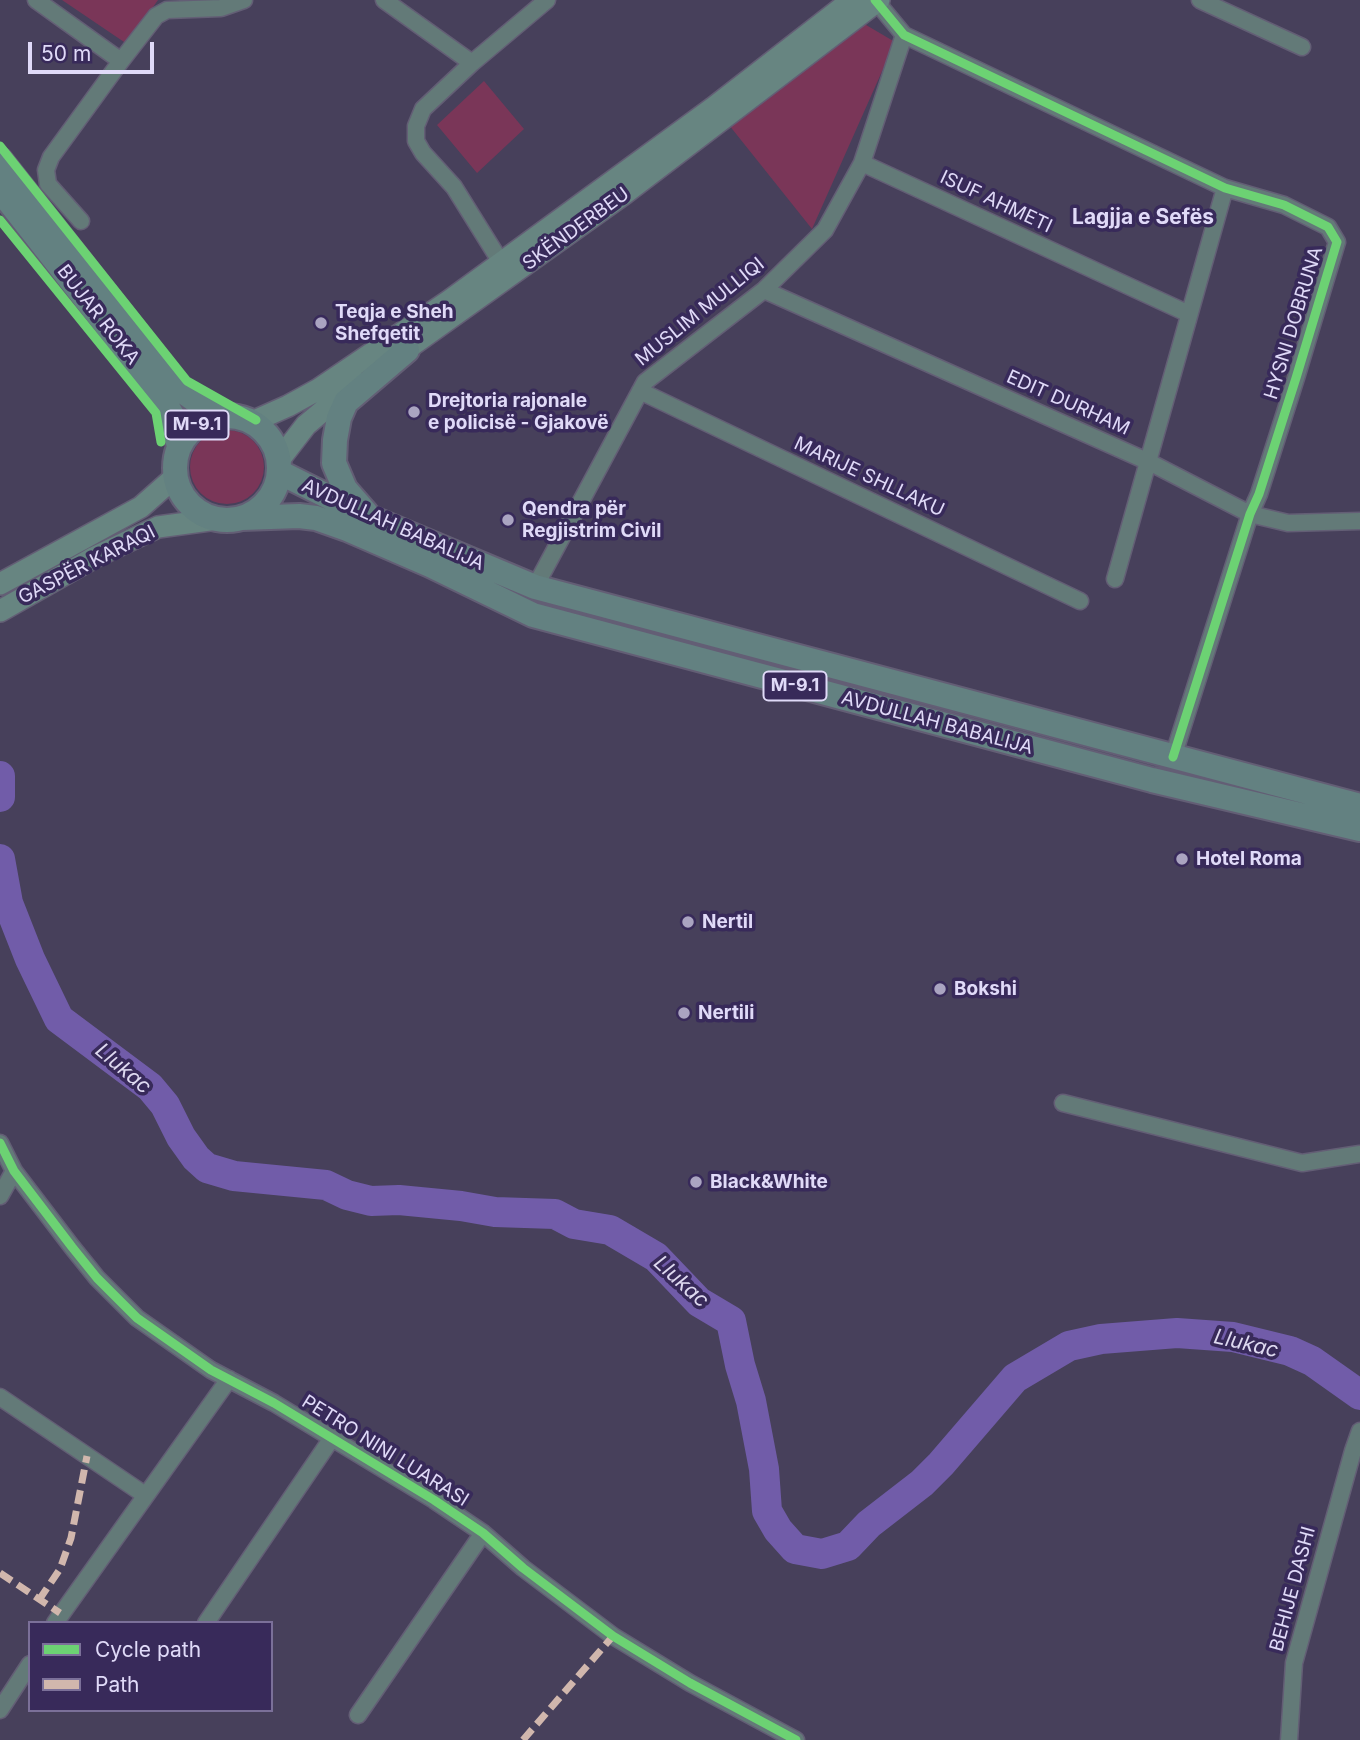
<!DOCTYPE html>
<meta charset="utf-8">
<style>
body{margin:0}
#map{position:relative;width:1360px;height:1740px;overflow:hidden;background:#47405b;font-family:Inter,sans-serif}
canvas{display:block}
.legend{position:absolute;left:28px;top:1621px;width:245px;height:91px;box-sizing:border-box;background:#382a5a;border:2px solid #7b7099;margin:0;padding:9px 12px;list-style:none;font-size:21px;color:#e0daf8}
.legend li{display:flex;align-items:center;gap:14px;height:35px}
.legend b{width:35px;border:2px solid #7b7099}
.scale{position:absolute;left:28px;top:42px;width:126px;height:32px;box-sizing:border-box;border:4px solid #e0daf8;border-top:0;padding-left:9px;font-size:21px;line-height:24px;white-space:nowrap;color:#e0daf8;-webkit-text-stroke:5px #382a5a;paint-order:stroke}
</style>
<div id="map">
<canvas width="1360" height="1740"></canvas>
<ul class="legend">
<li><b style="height:9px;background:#6cd273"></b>Cycle path</li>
<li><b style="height:9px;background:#d1b7ad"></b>Path</li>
</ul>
<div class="scale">50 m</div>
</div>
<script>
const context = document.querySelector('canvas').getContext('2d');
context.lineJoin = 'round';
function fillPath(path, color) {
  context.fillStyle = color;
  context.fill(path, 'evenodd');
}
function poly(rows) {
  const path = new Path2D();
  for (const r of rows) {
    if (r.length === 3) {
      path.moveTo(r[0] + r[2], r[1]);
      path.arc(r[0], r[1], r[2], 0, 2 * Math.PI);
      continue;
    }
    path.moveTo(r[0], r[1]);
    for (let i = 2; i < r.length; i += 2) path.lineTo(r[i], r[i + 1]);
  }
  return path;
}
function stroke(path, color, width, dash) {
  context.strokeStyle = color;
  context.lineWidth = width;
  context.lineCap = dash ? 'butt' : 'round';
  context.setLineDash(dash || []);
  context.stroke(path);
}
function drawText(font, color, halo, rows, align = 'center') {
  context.font = font + ' Inter,sans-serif';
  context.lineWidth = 7;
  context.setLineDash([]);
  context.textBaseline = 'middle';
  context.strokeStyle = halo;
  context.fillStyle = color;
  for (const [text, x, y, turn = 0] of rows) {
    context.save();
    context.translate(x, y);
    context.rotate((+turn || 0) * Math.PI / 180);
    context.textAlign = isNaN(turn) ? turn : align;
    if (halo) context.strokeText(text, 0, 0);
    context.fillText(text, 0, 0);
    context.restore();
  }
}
const green = poly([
 [62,0,158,0,127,44],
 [861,22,895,42,812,229,729,125],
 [484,81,524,129,477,173,437,125],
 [227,467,37]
]);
const river = poly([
 [0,776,0,797],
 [0,859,8,903,30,959,59,1019,150,1087,165,1105,181,1137,196,1158,207,1168,234,1176,326,1185,347,1195,371,1201,399,1200,461,1206,495,1212,555,1214,574,1224,610,1230,656,1257,699,1302,731,1321,740,1365,751,1401,764,1469,767,1511,778,1530,795,1549,822,1554,848,1546,869,1524,922,1483,941,1464,1015,1378,1069,1346,1101,1339,1177,1333,1233,1337,1290,1351,1312,1361,1360,1395]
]);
const minor = poly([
 [36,0,121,61],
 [384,0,472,63],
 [875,0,904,35,1225,188,1284,205,1328,227,1337,242,1296,378,1259,494,1250,514,1173,757],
 [1200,0,1302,47],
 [862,163,1189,314],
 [81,221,48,184,46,170,51,157,121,61,156,16,167,10,221,8,244,0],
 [507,272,454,187,423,153,416,141,416,126,423,109,472,63,547,0],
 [764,290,1149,462,1250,514,1288,523,1360,521],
 [640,391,1080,601],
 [1115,579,1225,188],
 [535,587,645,382,764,290,825,230,862,163,904,35],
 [1063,1103,1302,1163,1360,1154],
 [0,1143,14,1171,72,1247,97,1278,137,1318,211,1370,274,1403,434,1500,483,1533,523,1568,613,1636,690,1683,796,1740],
 [0,1196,14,1171],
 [0,1397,145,1495],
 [55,1623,229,1379],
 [206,1623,332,1438],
 [0,1710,30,1664],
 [358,1715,483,1533],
 [1289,1740,1294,1663,1353,1451,1360,1431]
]);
const secondary = poly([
 [394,358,624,194,879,0],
 [252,422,288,406,319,389,449,301,713,108,852,0],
 [279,460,306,425,356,383],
 [0,584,141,507,176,476],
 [0,611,95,557,158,527,217,519]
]);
const primary = poly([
 [0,160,181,390,199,403,227,416],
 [0,190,158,391,172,415,179,447],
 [227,468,52],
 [279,472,371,518,535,587,1360,806],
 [366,513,345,489,334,463,335,440,339,418,346,402,407,350],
 [242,518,299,516,316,518,347,529,430,565,533,615,1152,780,1360,829]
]);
const quiet = poly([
 [0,1573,60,1613],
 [39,1600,60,1569,71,1538,87,1456],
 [523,1740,613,1636]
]);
const cycleway = poly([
 [875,0,904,35,1225,188,1284,205,1328,227,1337,242,1296,378,1259,494,1250,514,1173,757],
 [0,146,187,381,256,420],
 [0,220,156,413,161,442],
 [0,1143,14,1171,72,1247,97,1278,137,1318,211,1370,274,1403,434,1500,483,1533,523,1568,613,1636,690,1683,796,1740]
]);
const markers = [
 [321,323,7,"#aaa4c1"],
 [414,412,7,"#aaa4c1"],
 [508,520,7,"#aaa4c1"],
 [1182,859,7,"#aaa4c1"],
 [688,922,7,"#aaa4c1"],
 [940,989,7,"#aaa4c1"],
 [684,1013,7,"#aaa4c1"],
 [696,1182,7,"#aaa4c1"]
];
const shields = [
 [197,425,63],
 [795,686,63]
];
const shieldNames = [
 ["M-9.1",197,425],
 ["M-9.1",795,686]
];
const streetNames = [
 ["ISUF AHMETI",996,202,25],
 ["SKËNDERBEU",576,229,-36],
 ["MUSLIM MULLIQI",700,312,-39],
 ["BUJAR ROKA",98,315,52],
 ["HYSNI DOBRUNA",1294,323,-73],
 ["EDIT DURHAM",1068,403,24],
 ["MARIJE SHLLAKU",869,477,25],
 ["AVDULLAH BABALIJA",393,525,24],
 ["GASPËR KARAQI",87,565,-27],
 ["AVDULLAH BABALIJA",937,723,15],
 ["PETRO NINI LUARASI",385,1451,32],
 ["BEHIJE DASHI",1293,1589,-75]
];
const poiNames = [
 ["Teqja e Sheh",335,312],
 ["Shefqetit",335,334],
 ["Drejtoria rajonale",428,401],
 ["e policisë - Gjakovë",428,423],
 ["Qendra për",522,509],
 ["Regjistrim Civil",522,531],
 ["Hotel Roma",1196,859],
 ["Nertil",702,922],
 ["Bokshi",954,989],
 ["Nertili",698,1013],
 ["Black&White",710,1182]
];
const neighbourhoodNames = [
 ["Lagjja e Sefës",1143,218]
];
const waterNames = [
 ["Llukac",123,1069,40],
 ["Llukac",681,1282,42],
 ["Llukac",1246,1344,13]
];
fillPath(green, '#7a3658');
stroke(river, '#715ca9', 30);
stroke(minor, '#635e75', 19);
stroke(secondary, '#635e75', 24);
stroke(primary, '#635e75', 28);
stroke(minor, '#637a78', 16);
stroke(secondary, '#678581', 21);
stroke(primary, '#638181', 24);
stroke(quiet, '#d1b7ad', 7, [14, 7]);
stroke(cycleway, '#6cd273', 9);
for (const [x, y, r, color] of markers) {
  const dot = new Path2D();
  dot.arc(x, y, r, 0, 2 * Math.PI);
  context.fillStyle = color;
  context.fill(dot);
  stroke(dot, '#382a5a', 2.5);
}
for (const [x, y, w] of shields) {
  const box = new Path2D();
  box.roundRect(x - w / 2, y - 14.5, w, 29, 5);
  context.fillStyle = '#382a5a';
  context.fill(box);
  stroke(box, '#e0daf8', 2);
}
drawText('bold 18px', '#e0daf8', null, shieldNames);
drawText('19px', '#e0daf8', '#382a5a', streetNames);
drawText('bold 19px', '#e0daf8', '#382a5a', poiNames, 'left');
drawText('bold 21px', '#e0daf8', '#382a5a', neighbourhoodNames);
drawText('italic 21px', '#ded9f0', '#382a5a', waterNames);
</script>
